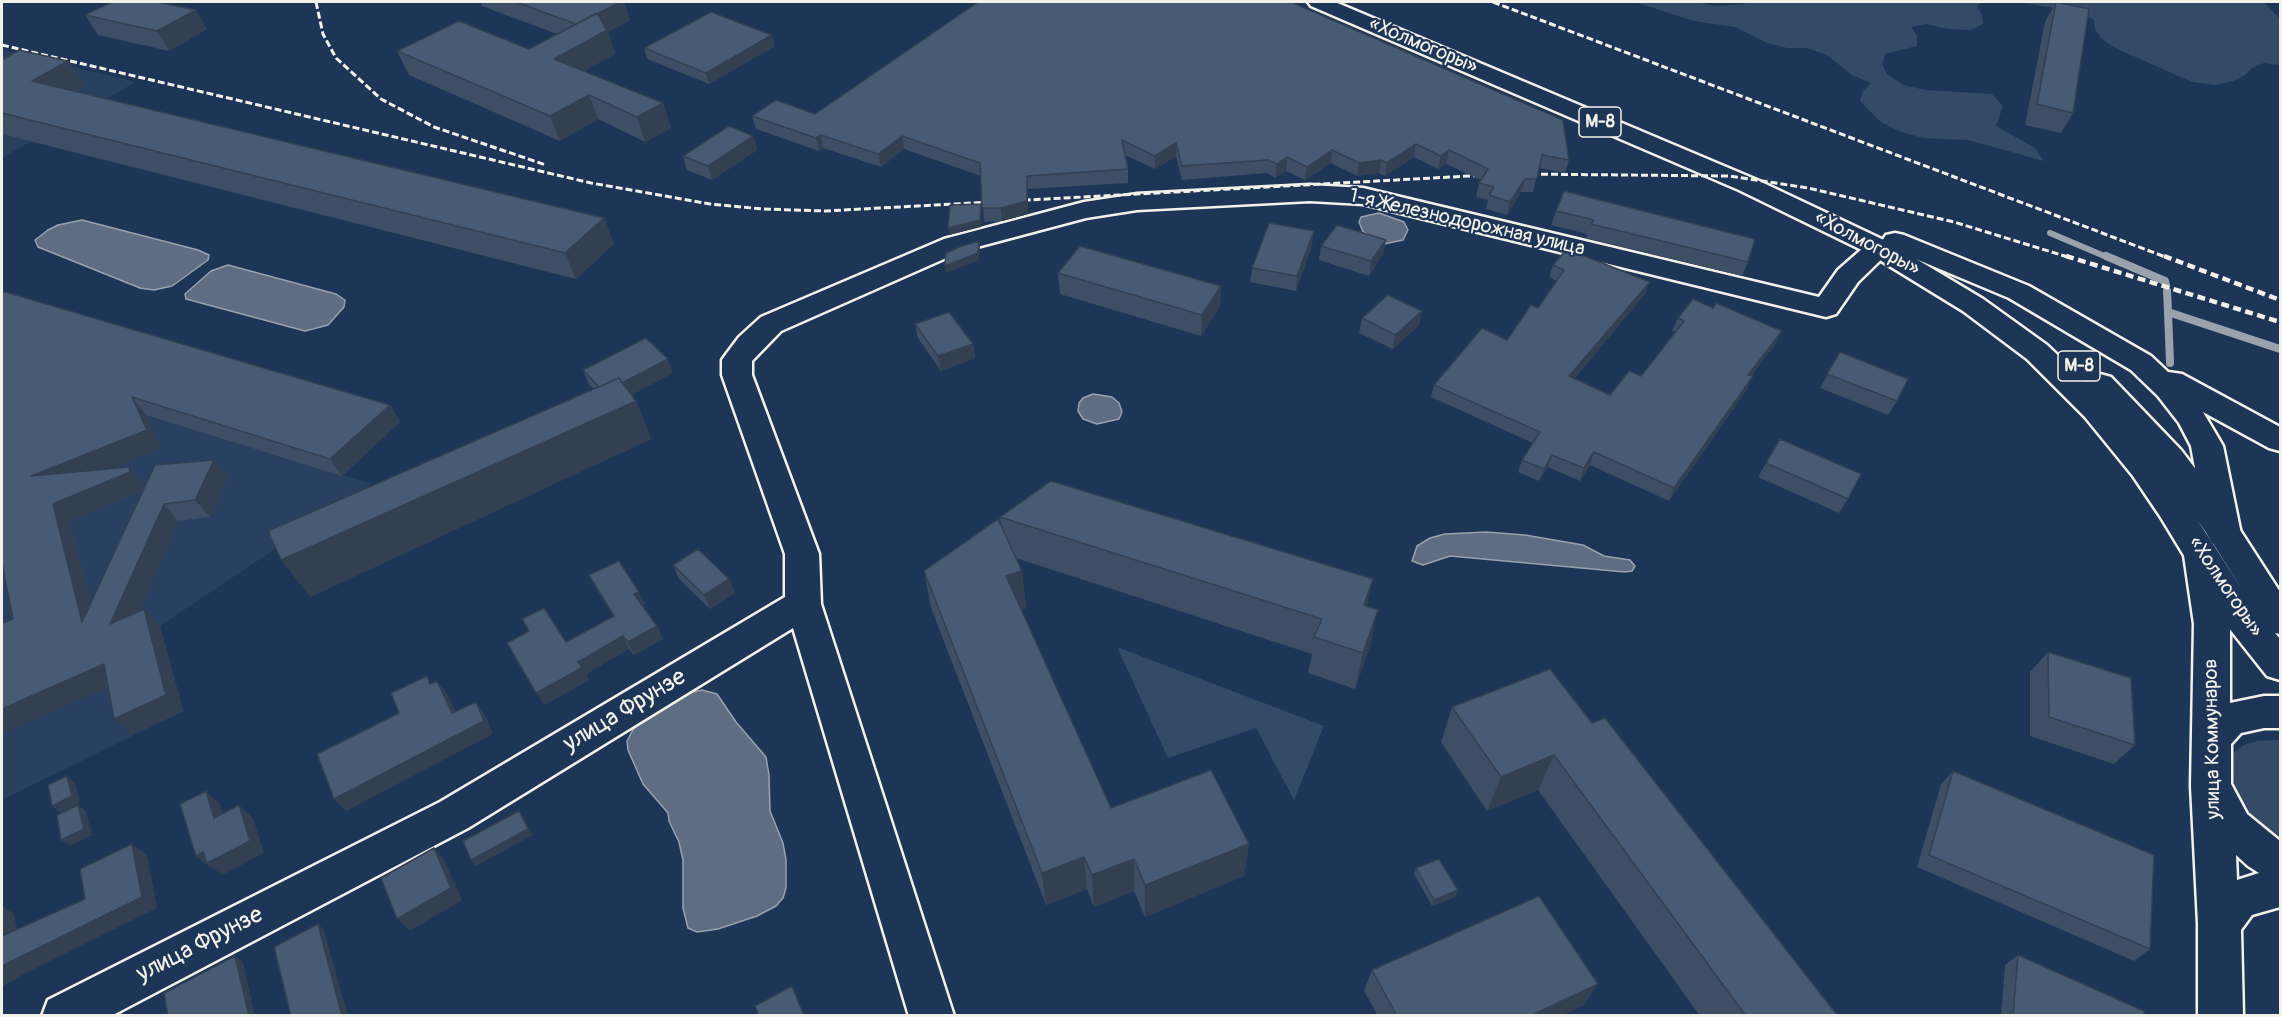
<!DOCTYPE html>
<meta charset="utf-8">
<style>
body{margin:0}
#map{position:relative;width:2282px;height:1017px;overflow:hidden;background:#1d3557;font-family:Pangolin,sans-serif}
canvas{display:block}
.frame{position:absolute;inset:0;border:3px solid #f4f1e8;pointer-events:none}
</style>
<div id="map">
<canvas width="2282" height="1017"></canvas>
<div class="frame"></div>
</div>
<script>
const context = document.querySelector('canvas').getContext('2d');
context.lineJoin = 'round';
function fillPath(path, color) {
  context.fillStyle = color;
  context.fill(path, 'evenodd');
}
function poly(rows) {
  const path = new Path2D();
  for (const r of rows) {
    path.moveTo(r[0], r[1]);
    for (let i = 2; i < r.length; i += 2) path.lineTo(r[i], r[i + 1]);
  }
  return path;
}
function stroke(path, color, width, dash) {
  context.strokeStyle = color;
  context.lineWidth = width;
  context.lineCap = dash ? 'butt' : 'round';
  context.setLineDash(dash || []);
  context.stroke(path);
}
function drawText(font, color, halo, rows, align = 'center') {
  context.font = font + ' Pangolin,sans-serif';
  context.lineWidth = 4.5;
  context.setLineDash([]);
  context.textBaseline = 'middle';
  context.strokeStyle = halo;
  context.fillStyle = color;
  for (const [text, x, y, turn = 0] of rows) {
    context.save();
    context.translate(x, y);
    context.rotate((+turn || 0) * Math.PI / 180);
    context.textAlign = isNaN(turn) ? turn : align;
    if (halo) context.strokeText(text, 0, 0);
    context.fillText(text, 0, 0);
    context.restore();
  }
}
const built = poly([
 [2,50,136,82,2,158],
 [2,369,372,484,160,626,183,711,2,800]
]);
const green = poly([
 [1635,2,1696,2,1716,6,1744,4,1747,2,1982,2,1977,6,1982,15,1983,24,1970,30,1948,29,1926,24,1911,27,1917,36,1917,46,1885,54,1882,64,1887,74,1903,85,1926,90,1992,94,2003,106,1996,126,2035,148,2044,161,1968,140,1923,138,1901,132,1881,122,1860,101,1863,91,1871,83,1852,75,1827,55,1807,48,1787,48,1767,43,1735,27,1694,21],
 [2017,2,2264,2,2280,19,2280,65,2264,63,2252,68,2245,75,2233,81,2217,85,2192,82,2113,47,2101,38,2095,29,2094,20,2079,12],
 [1117,647,1324,726,1294,800,1256,728,1168,758],
 [2280,740,2280,844,2254,823,2241,807,2232,791,2228,763,2234,752,2244,745,2257,741]
]);
const water = poly([
 [1379,213,1404,222,1408,230,1403,240,1384,244,1363,232,1359,222,1361,217,1379,213],
 [82,220,198,250,209,255,208,260,172,286,154,290,140,288,38,247,35,240,48,230,58,225,82,220],
 [228,265,336,294,345,300,344,307,328,325,305,331,186,299,185,294,211,271,228,265],
 [1093,394,1112,397,1119,403,1122,412,1119,419,1097,424,1083,419,1078,411,1079,403,1083,398,1093,394],
 [1486,532,1525,535,1583,545,1604,556,1630,560,1635,566,1632,571,1625,572,1450,556,1423,565,1412,561,1417,546,1430,538,1445,534,1486,532],
 [702,690,717,694,736,722,766,757,769,775,770,811,783,843,786,860,786,888,783,898,776,906,757,916,718,929,697,932,688,928,683,908,683,860,679,842,669,821,668,813,643,784,628,750,627,741,636,724,684,694,702,690]
]);
const streamFar1 = poly([
 [2050,233,2109,258]
]);
const stream = poly([
 [2106,256,2165,281,2166,285],
 [2167,291,2168,312,2280,349],
 [2168,312,2170,363]
]);
const minor = poly([
 [1310,185,1363,188,1819,297,1838,270,1870,242,1882,241,1886,235,1895,233,1904,235,2029,286,2151,356,2168,372,2182,374,2280,427,2280,451,2269,448,2203,412,2223,446,2241,534,2236,543,2224,547,2212,543,2207,534,2191,446,2179,423,2158,396,2131,370,2009,298,1892,249,1858,282,1836,314,1826,317,1363,204,1310,201,1137,210,1086,218,962,251,781,331,752,361,752,375,819,554,821,604,954,1016,909,1016,793,628,468,828,111,1016,42,1016,48,1000,440,802,785,597,785,554,722,375,722,360,727,353,739,337,761,317,944,239,1084,202,1137,194,1310,185],
 [2201,542,2213,546,2218,555,2230,624,2230,703,2264,696,2280,696,2280,728,2264,728,2241,733,2231,744,2231,784,2247,814,2280,841,2280,907,2252,915,2241,930,2243,1016,2198,1016,2198,923,2191,786,2194,624,2184,555,2189,546,2201,542],
 [2236,855,2248,866,2259,873,2237,880,2236,855]
]);
const highway = poly([
 [1308,2,1335,2,1757,180,1888,242,1983,299,2047,345,2086,382,2089,377,2100,374,2111,377,2181,450,2229,513,2280,592,2280,634,2275,633,2280,639,2280,680,2267,676,2225,623,2160,516,2133,476,2085,417,2027,359,1963,311,1870,254,1739,190,1311,6,1308,2],
 [2198,521,2205,531,2244,592,2198,521]
]);
const railFar1 = poly([
 [316,2,323,34,336,58,381,99,434,127,546,165],
 [1493,2,2168,258],
 [2,45,591,183,710,204,763,209,825,211,1488,175],
 [1521,174,1729,176,1808,188,1954,222,2071,258]
]);
const rail = poly([
 [2066,256,2280,322],
 [2164,256,2280,300]
]);
const wall = poly([
 [481,2,624,2,630,20,608,32,615,54,584,71,663,103,671,128,645,142,598,119,560,141,409,75,397,51,529,49,557,34,482,6],
 [978,2,1569,160,1565,173,1539,168,1533,192,1521,192,1507,215,1486,209,1488,200,1476,197,1479,183,1481,180,1446,164,1438,169,1414,157,1385,176,1379,173,1357,176,1331,163,1305,180,1286,171,1275,178,1267,173,1182,180,1176,156,1155,169,1125,155,1128,169,1128,183,1028,189,1028,214,1002,221,984,222,981,176,904,149,881,167,823,148,819,151,756,129,752,116,815,114],
 [2056,2,2073,113,2061,133,2025,125,2045,22],
 [85,15,207,29,169,51,98,35],
 [775,46,709,84,647,59,644,48],
 [2,60,68,61,85,86,75,91,604,218,614,244,576,279,2,134],
 [753,136,757,150,712,180,687,170,683,156],
 [1564,191,1748,262,1742,276,1586,238,1587,234,1551,225,1556,211],
 [1312,246,1296,291,1250,282,1252,268],
 [1321,246,1383,254,1369,276,1319,260],
 [1553,265,1645,294,1574,379,1610,395,1641,376,1676,332,1672,330,1678,318,1776,343,1751,376,1747,389,1669,501,1590,465,1580,481,1548,467,1539,481,1518,472,1522,460,1533,443,1431,397,1434,385,1507,340,1538,308,1557,281,1549,277],
 [1058,273,1221,286,1220,307,1201,336,1060,294],
 [2,291,390,405,400,422,342,476,146,415,161,448,108,469,129,467,144,485,145,488,214,460,228,477,210,517,178,521,139,611,160,626,183,711,132,735,108,687,13,619],
 [144,490,91,604,69,521],
 [1422,311,1419,325,1393,349,1359,333,1362,318],
 [915,324,973,344,975,358,941,371,918,338],
 [1840,352,1897,401,1888,415,1820,388],
 [583,370,673,373,631,395,636,401,651,439,310,597,594,389,589,385],
 [1766,463,1848,499,1839,513,1758,477],
 [1000,517,1367,606,1370,646,1355,689,1308,673,1312,654,1016,558,1022,571,1026,608,1021,610,1111,808,1249,844,1244,876,1145,917,1134,891,1094,907,1087,889,1046,905,931,608,924,571,1001,525],
 [673,565,729,579,735,593,710,609,679,579],
 [589,575,645,604,642,606,657,626,663,639,634,655,629,649,586,674,589,680,544,705,566,642,613,616,596,588],
 [2048,652,2135,745,2114,764,2030,736,2030,672],
 [1452,707,1592,723,1838,1016,1700,1016,1538,790,1487,811,1441,742],
 [1953,771,2150,949,2134,961,1917,867,1941,784],
 [1416,868,1458,890,1455,897,1432,906,1414,874],
 [2018,955,2144,1016,2001,1016,2005,965],
 [1372,970,1584,1005,1560,1016,1378,1016,1364,991]
]);
const shadedWall = poly([
 [621,2,624,2,630,20,608,32,615,54,563,83,554,59,578,24],
 [196,10,207,29,169,51,157,31],
 [772,35,775,46,709,84,706,73],
 [68,61,85,86,50,106,32,81],
 [589,95,598,119,560,141,550,116],
 [663,103,671,128,645,142,637,117],
 [821,135,823,148,819,151,816,138],
 [753,136,757,150,712,180,708,166],
 [902,136,904,149,881,167,878,154],
 [1176,143,1176,156,1155,169,1155,156],
 [1416,144,1414,157,1385,176,1387,163],
 [1332,150,1331,163,1305,180,1307,167],
 [1449,150,1446,164,1438,169,1441,156],
 [1287,157,1286,171,1275,178,1277,164],
 [1381,160,1379,173,1357,176,1359,163],
 [1027,176,1028,214,1002,221,1001,208],
 [1525,179,1521,192,1507,215,1510,202],
 [981,204,982,211,981,227,949,235,948,228],
 [604,218,614,244,576,279,565,253],
 [1314,231,1312,246,1296,291,1297,276],
 [1386,240,1383,254,1369,276,1371,261],
 [979,241,980,249,979,260,946,273,945,266],
 [1650,282,1645,294,1565,389,1569,376],
 [1221,286,1220,307,1201,336,1202,315],
 [1422,311,1419,325,1393,349,1395,335],
 [1782,331,1776,343,1742,387,1748,375],
 [973,344,975,358,941,371,938,356],
 [668,359,673,373,610,406,604,392],
 [1753,376,1747,389,1669,501,1674,488],
 [132,397,146,415,161,448,48,494,31,476],
 [636,401,651,439,310,597,281,560],
 [390,405,400,422,342,476,330,459],
 [1594,452,1590,465,1580,481,1584,468],
 [1552,455,1548,467,1539,481,1544,469],
 [214,460,228,477,210,517,195,500],
 [129,467,144,485,145,489,69,521,100,639,82,622,53,504],
 [164,504,178,521,127,640,110,624],
 [1022,571,1026,608,1011,613,1006,576],
 [729,579,735,593,710,609,704,595],
 [1373,579,1365,616,1364,605],
 [639,592,645,604,640,607,634,594],
 [144,609,160,626,183,711,132,735,114,719],
 [1378,610,1370,646,1355,689,1363,653],
 [657,626,663,639,634,655,628,642],
 [623,636,629,649,586,674,589,680,544,705,536,693,578,662],
 [104,664,122,681,2,734,2,709],
 [437,681,447,694,462,726,452,713],
 [476,702,485,715,493,734,346,811,334,799],
 [1554,755,1538,790,1487,811,1501,777],
 [67,776,75,782,80,803,60,813,52,806],
 [206,791,220,804,229,830,214,818],
 [78,805,86,811,92,835,70,846,61,840],
 [239,805,253,818,264,853,222,875,212,867,211,868,196,856],
 [519,811,524,818,533,835,476,866,471,860],
 [132,844,147,855,157,908,24,974,2,987,2,966,142,897],
 [1249,844,1244,876,1145,917,1145,885],
 [434,848,445,861,462,900,410,931,397,919],
 [1084,857,1087,889,1046,905,1042,873],
 [1134,859,1134,891,1094,907,1092,875],
 [1458,890,1455,897,1432,906,1434,900],
 [2,906,14,914,20,947,2,936],
 [318,924,324,930,348,1016,342,1016],
 [235,956,243,962,255,1016,249,1016],
 [1598,984,1584,1005,1560,1016,1530,1016]
]);
const building = poly([
 [112,2,158,2,196,10,157,31,85,15,112,2],
 [516,2,621,2,576,24,516,2],
 [978,2,1291,2,1563,120,1569,160,1542,155,1537,179,1525,179,1510,202,1489,195,1494,187,1479,183,1488,169,1449,150,1441,156,1416,144,1387,163,1381,160,1359,163,1332,150,1307,167,1287,157,1277,164,1268,160,1182,166,1176,143,1155,156,1122,140,1128,169,1027,176,1027,201,1001,208,982,208,980,163,902,136,878,154,821,135,816,138,752,116,776,100,815,114,978,2],
 [2056,2,2089,9,2073,113,2037,104,2056,2],
 [711,12,772,35,706,73,644,48,711,12],
 [597,13,607,30,554,59,663,103,637,117,589,95,550,116,397,51,459,21,529,49,597,13],
 [19,50,68,61,32,81,604,218,565,253,2,113,2,60,19,50],
 [729,126,753,136,708,166,683,156,729,126],
 [1564,191,1755,239,1748,262,1591,224,1594,220,1556,211,1564,191],
 [981,204,980,220,948,228,950,205,981,204],
 [1269,223,1314,231,1297,276,1252,268,1269,223],
 [1337,225,1386,240,1371,261,1321,246,1337,225],
 [979,241,978,253,945,266,946,253,962,246,979,241],
 [1080,246,1221,286,1202,315,1058,273,1080,246],
 [1567,249,1650,282,1569,376,1610,395,1629,371,1641,376,1684,321,1678,318,1693,299,1713,308,1716,303,1782,331,1748,375,1753,376,1674,488,1594,452,1584,468,1552,455,1544,469,1522,460,1540,432,1434,385,1482,328,1507,340,1531,305,1538,308,1564,270,1553,265,1567,249],
 [2,291,390,405,330,459,132,397,147,430,31,476,129,467,130,472,53,504,82,622,155,465,214,460,195,500,164,504,110,624,144,609,166,695,114,719,104,664,2,709,2,623,13,619,2,563,2,291],
 [1388,295,1422,311,1395,335,1362,318,1388,295],
 [949,312,973,344,938,356,915,324,949,312],
 [646,338,668,359,622,383,619,378,599,387,583,370,646,338],
 [1840,352,1908,379,1897,401,1827,374,1840,352],
 [619,378,636,401,281,560,268,531,619,378],
 [1780,439,1861,474,1848,499,1766,463,1780,439],
 [1051,481,1373,579,1364,605,1378,610,1363,653,1314,637,1322,619,1000,517,1051,481],
 [998,519,1022,571,1006,576,1111,808,1211,770,1249,844,1145,885,1134,859,1092,875,1084,857,1042,873,924,571,998,519],
 [698,549,729,579,704,595,673,565,698,549],
 [619,561,639,592,634,594,657,626,628,642,623,636,578,662,582,668,536,693,507,643,529,631,522,619,544,608,566,642,614,616,589,575,619,561],
 [2048,652,2131,678,2135,745,2049,717,2048,652],
 [1550,669,1592,723,1605,718,1838,1016,1746,1016,1554,755,1501,777,1452,707,1550,669],
 [427,676,430,684,437,681,452,713,476,702,484,721,334,799,317,754,399,713,391,693,427,676],
 [1953,771,2154,855,2150,949,1929,855,1953,771],
 [67,776,72,796,52,806,48,785,67,776],
 [206,791,214,818,239,805,250,841,207,863,203,852,196,856,180,804,206,791],
 [78,805,84,829,61,840,57,815,78,805],
 [519,811,528,829,471,860,463,841,519,811],
 [132,844,142,897,2,966,2,935,2,936,85,899,80,869,132,844],
 [434,848,451,888,397,919,381,878,434,848],
 [1439,859,1458,890,1434,900,1416,868,1439,859],
 [1539,896,1598,984,1530,1016,1397,1016,1372,970,1539,896],
 [318,924,342,1016,291,1016,274,947,318,924],
 [2018,955,2144,1011,2144,1016,2013,1016,2018,955],
 [235,956,249,1016,168,1016,164,993,235,956],
 [792,986,804,1016,759,1016,755,1006,792,986]
]);
const shields = [
 [1600,122,42],
 [2079,366,42]
];
const shieldNames = [
 ["М-8",1600,122],
 ["М-8",2079,366]
];
const streetNames = [
 ["«Холмогоры»",1423,46,23],
 ["1-я Железнодорожная улица",1467,223,13],
 ["«Холмогоры»",1867,244,28],
 ["«Холмогоры»",2225,587,56],
 ["улица Коммунаров",2213,739,-91]
];
const nearStreetnames = [
 ["улица Фрунзе",625,711,-31],
 ["улица Фрунзе",200,945,-27]
];
fillPath(built, '#2a4060');
fillPath(green, '#354a67');
fillPath(water, '#5e6d82');
stroke(water, '#9aa2ab', 1.5);
stroke(streamFar1, '#9aa2ab', 6);
stroke(stream, '#9aa2ab', 8);
stroke(minor, '#f4f1e8', 5);
stroke(highway, '#f4f1e8', 5);
fillPath(minor, '#1d3557');
fillPath(highway, '#1d3557');
stroke(railFar1, '#f4f1e8', 3, [7, 3]);
stroke(rail, '#f4f1e8', 4.5, [8, 4.5]);
fillPath(wall, '#3e4e64');
fillPath(shadedWall, '#324051');
fillPath(building, '#485b74');
stroke(building, '#324051', 1.5);
for (const [x, y, w] of shields) {
  const box = new Path2D();
  box.roundRect(x - w / 2, y - 15, w, 30, 4.5);
  context.fillStyle = '#1d3557';
  context.fill(box);
  stroke(box, '#f4f1e8', 1.5);
}
drawText('bold 18px', '#f4f1e8', null, shieldNames);
drawText('20px', '#f4f1e8', '#1d3557', streetNames);
drawText('24px', '#f4f1e8', '#1d3557', nearStreetnames);
</script>
